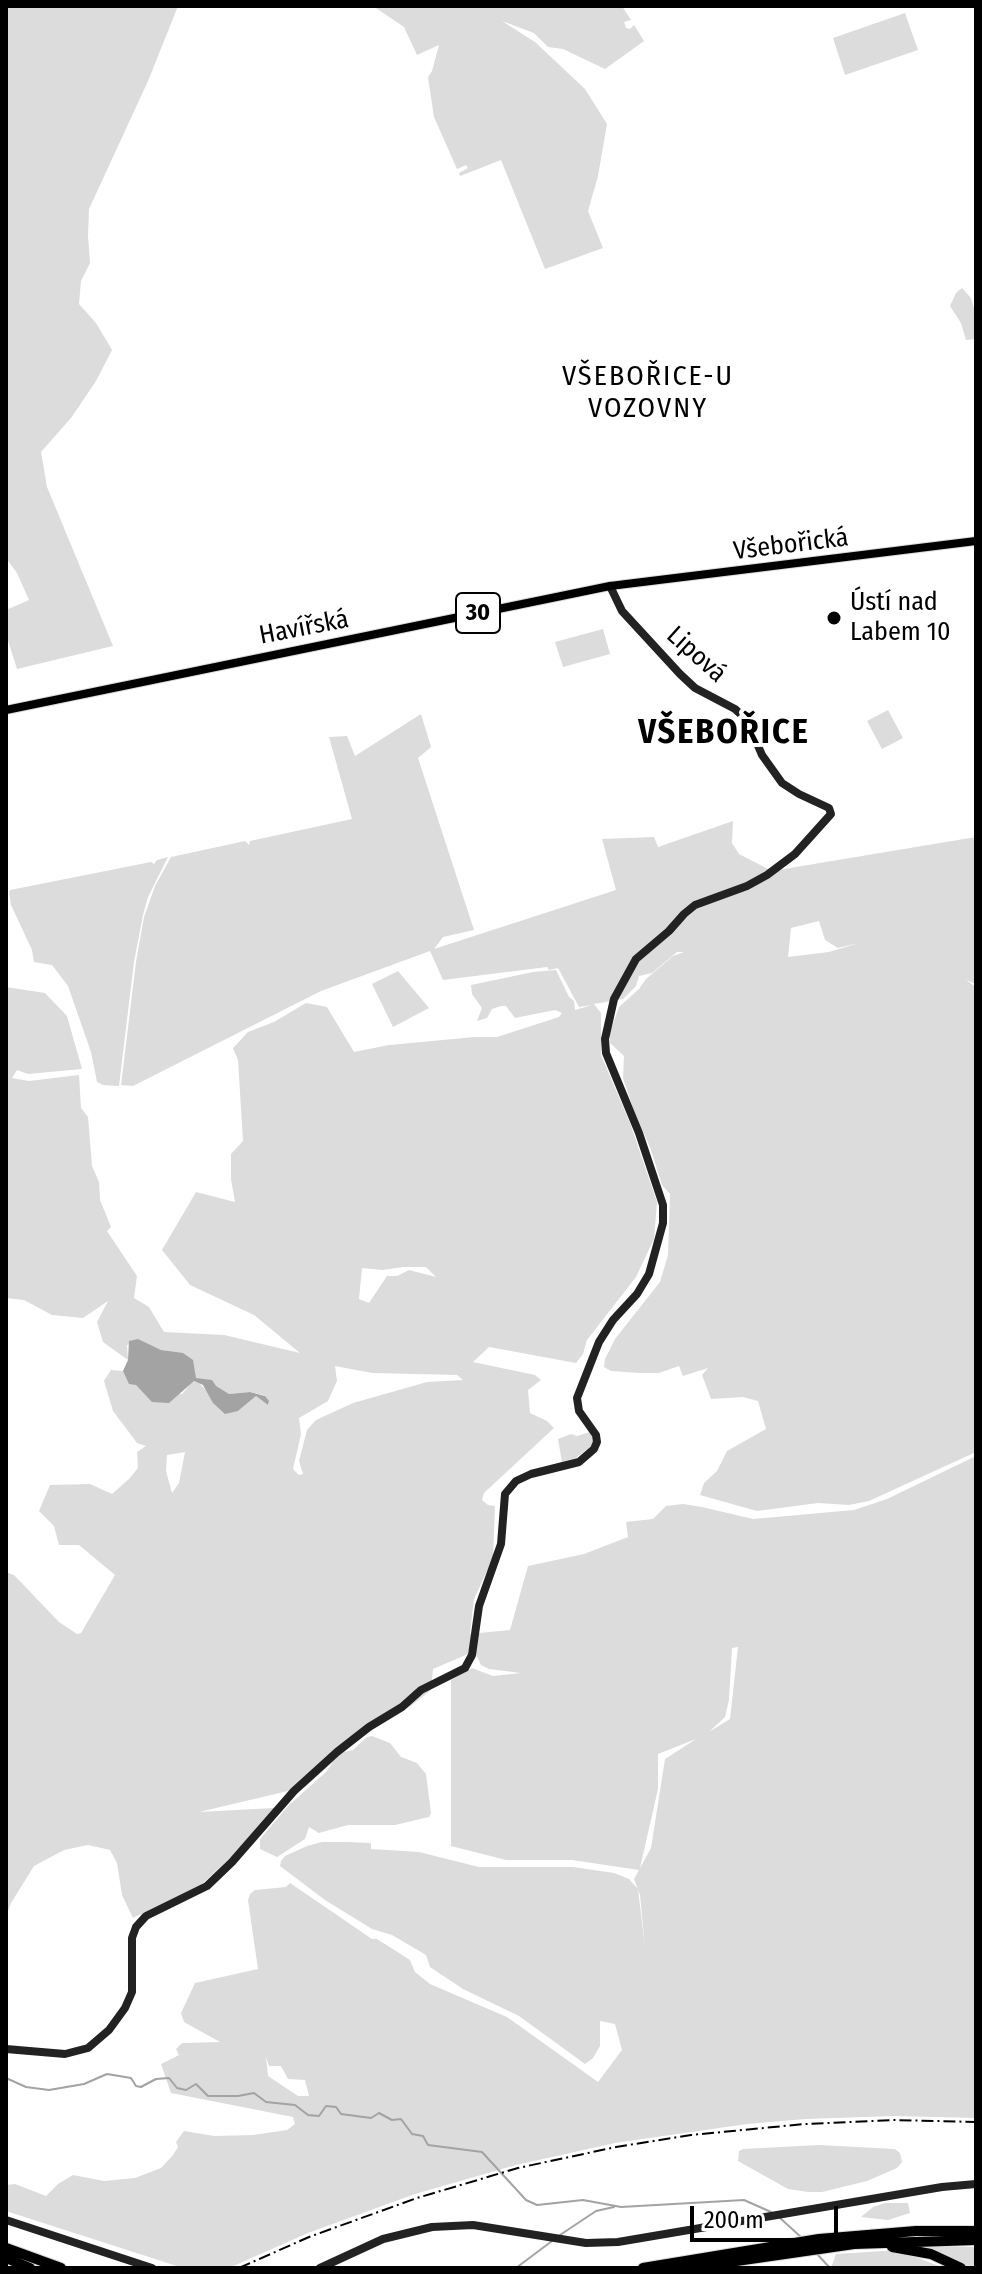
<!DOCTYPE html>
<meta charset="utf-8">
<style>
body{margin:0}
#map{position:relative;width:982px;height:2274px;overflow:hidden;background:#fff;font-family:"Fira Sans Condensed",sans-serif}
canvas{display:block}
.frame{position:absolute;inset:0;border:8px solid #000;pointer-events:none}
.scale{position:absolute;left:690px;top:2206px;width:148px;height:36px;box-sizing:border-box;border:4px solid #000;border-top:0;padding-left:10px;font-size:24px;line-height:28px;white-space:nowrap;color:#000;-webkit-text-stroke:6px #fff;paint-order:stroke}
</style>
<div id="map">
<canvas width="982" height="2274"></canvas>
<div class="frame"></div>
<div class="scale">200 m</div>
</div>
<script>
const context = document.querySelector('canvas').getContext('2d');
context.lineJoin = 'round';
function fillPath(path, color) {
  context.fillStyle = color;
  context.fill(path, 'evenodd');
}
function poly(rows) {
  const path = new Path2D();
  for (const r of rows) {
    path.moveTo(r[0], r[1]);
    for (let i = 2; i < r.length; i += 2) path.lineTo(r[i], r[i + 1]);
  }
  return path;
}
function stroke(path, color, width, dash) {
  context.strokeStyle = color;
  context.lineWidth = width;
  context.lineCap = dash ? 'butt' : 'round';
  context.setLineDash(dash || []);
  context.stroke(path);
}
function drawText(font, color, halo, rows, align = 'center') {
  context.font = font + ' "Fira Sans Condensed",sans-serif';
  context.lineWidth = 8;
  context.setLineDash([]);
  context.textBaseline = 'middle';
  context.strokeStyle = halo;
  context.fillStyle = color;
  for (const [text, x, y, turn = 0] of rows) {
    context.save();
    context.translate(x, y);
    context.rotate((+turn || 0) * Math.PI / 180);
    context.textAlign = isNaN(turn) ? turn : align;
    if (halo) context.strokeText(text, 0, 0);
    context.fillText(text, 0, 0);
    context.restore();
  }
}
const green = poly([
 [6,6,178,6,148,81,89,209,88,236,90,263,81,281,79,304,96,323,112,350,96,381,71,418,41,452,47,487,113,646,17,669,6,634,6,610,29,600,17,573,6,558],
 [373,6,622,6,631,20,624,22,626,28,630,29,634,25,644,41,605,69,563,49,548,47,534,33,502,21,535,42,585,89,607,124,598,176,588,211,603,248,545,269,501,160,460,176,459,173,468,168,466,165,457,169,434,117,428,77,432,71,439,45,417,55,404,27],
 [905,13,918,50,845,75,833,38],
 [962,288,971,298,976,316,976,339,966,340,961,323,950,306,956,293],
 [603,629,610,654,563,667,555,642],
 [888,710,903,738,882,749,867,721],
 [421,714,431,747,418,758,474,930,443,937,434,949,616,890,602,839,654,837,658,847,733,821,732,843,739,854,772,871,976,837,976,984,966,980,976,987,976,1452,869,1501,849,1505,818,1503,757,1511,700,1495,704,1483,717,1471,727,1451,766,1429,758,1401,743,1397,711,1399,702,1375,708,1368,683,1376,679,1366,659,1373,639,1373,611,1371,604,1367,605,1359,615,1339,660,1282,668,1255,670,1194,662,1185,650,1147,634,1111,623,1078,624,1056,610,1043,610,1032,619,1007,639,989,646,979,673,956,684,952,677,952,652,973,639,976,636,986,623,999,594,1004,601,1013,601,1055,630,1123,657,1202,654,1239,636,1277,587,1340,583,1354,576,1363,489,1347,473,1362,535,1375,541,1380,528,1390,530,1413,547,1421,554,1428,484,1493,482,1500,488,1505,495,1506,493,1558,474,1599,470,1633,472,1638,468,1654,433,1669,431,1690,412,1705,370,1731,344,1752,353,1750,367,1737,372,1736,390,1743,401,1757,417,1763,426,1774,431,1813,429,1817,395,1825,348,1825,319,1833,309,1827,305,1839,277,1857,260,1849,260,1839,288,1806,326,1772,333,1762,305,1787,199,1812,274,1808,250,1839,201,1885,133,1918,122,1895,117,1863,110,1850,88,1845,64,1850,34,1866,11,1903,6,1917,6,1572,14,1575,59,1622,77,1634,81,1633,115,1575,79,1545,59,1545,54,1526,39,1511,50,1485,90,1484,112,1494,129,1479,138,1468,137,1452,146,1446,137,1443,113,1411,104,1381,111,1370,123,1371,142,1391,182,1394,193,1381,199,1383,209,1393,238,1411,256,1396,268,1405,269,1402,264,1395,250,1392,229,1394,195,1378,194,1368,183,1354,161,1350,140,1341,127,1345,128,1360,103,1342,97,1322,108,1301,83,1318,52,1315,24,1300,6,1298,6,987,45,993,67,1016,82,1069,28,1074,17,1070,12,1078,29,1081,79,1075,81,1108,88,1117,92,1166,99,1182,100,1200,111,1227,107,1231,137,1276,134,1298,149,1307,164,1332,224,1335,300,1353,254,1315,190,1285,162,1250,196,1192,235,1202,231,1179,231,1154,243,1141,238,1060,233,1048,248,1032,274,1022,306,1003,327,1007,354,1052,389,1045,475,1037,497,1037,559,1017,562,1013,555,1010,515,1018,506,1006,501,1006,492,1009,487,1018,477,1021,482,1008,472,994,471,985,533,972,556,970,569,997,574,1001,575,1010,592,1005,579,1007,558,968,549,970,547,967,443,980,430,951,321,991,133,1086,121,1085,136,962,144,917,155,886,171,857,245,841,249,845,250,841,352,819,329,737,347,736,355,756],
 [819,921,825,940,838,948,859,943,829,952,788,957,791,928],
 [403,1267,426,1267,436,1277,409,1270,397,1276,387,1276,369,1303,359,1299,362,1268,383,1270],
 [335,1366,372,1373,457,1375,463,1380,427,1382,353,1403,316,1420,307,1430,299,1461,303,1474,299,1475,293,1469,301,1434,299,1418,328,1401,337,1381],
 [185,1452,179,1483,172,1493,166,1471,167,1455],
 [168,857,148,897,143,915,134,962,119,1086,103,1085,97,1082,91,1052,68,986,52,965,34,962,32,950,11,905,9,892,10,890,151,862,154,864,157,860],
 [398,971,429,1008,393,1027,372,984],
 [590,1432,594,1441,591,1446,576,1458,562,1462,558,1439,571,1434,577,1436],
 [976,1456,976,2118,894,2116,806,2119,747,2124,615,2143,516,2165,415,2194,308,2233,229,2268,180,2267,6,2211,6,2185,15,2184,46,2196,58,2184,73,2175,104,2181,135,2178,161,2168,173,2155,178,2147,176,2142,184,2131,214,2136,253,2135,287,2130,295,2124,293,2117,171,2093,161,2064,179,2055,176,2049,182,2043,220,2042,184,2022,181,2013,195,1983,258,1969,248,1900,250,1894,255,1890,286,1887,290,1883,372,1939,377,1939,410,1960,415,1972,430,1984,507,2017,598,2082,622,2050,615,2024,600,2021,600,2046,593,2058,585,2064,519,2016,463,1989,430,1967,426,1955,392,1935,372,1929,325,1900,280,1866,281,1861,285,1856,307,1846,322,1842,347,1842,371,1843,371,1849,419,1852,479,1867,573,1867,614,1873,629,1879,638,1889,645,1947,640,1895,634,1879,639,1870,572,1860,506,1860,451,1846,451,1680,472,1668,493,1676,521,1673,489,1669,481,1665,475,1652,479,1633,510,1630,528,1566,584,1554,628,1537,626,1522,653,1519,666,1506,683,1504,702,1507,753,1519,854,1510,887,1499],
 [738,1647,730,1719,709,1732,725,1717,729,1699,732,1648],
 [696,1739,665,1759,651,1848,640,1868,658,1789,658,1754],
 [266,2057,269,2066,281,2066,288,2079,305,2080,309,2096,298,2096,268,2076],
 [819,2145,895,2149,900,2153,902,2162,897,2168,867,2181,822,2192,808,2192,788,2189,738,2161,739,2151,743,2149],
 [885,2203,908,2203,910,2213,888,2220,861,2217,873,2207],
 [925,2247,976,2247,976,2268,971,2268],
 [898,2250,944,2268,831,2268,836,2254]
]);
const water = poly([
 [138,1339,161,1350,183,1353,193,1360,196,1378,212,1380,216,1386,229,1394,250,1392,265,1396,269,1401,268,1405,256,1396,238,1411,225,1414,213,1403,203,1385,194,1381,169,1403,152,1402,136,1385,129,1384,123,1371,128,1360,129,1341]
]);
const stream = poly([
 [6,2078,26,2087,49,2090,84,2084,107,2074,131,2078,136,2086,141,2087,156,2079,169,2078,177,2088,186,2090,196,2084,208,2096,238,2096,254,2093,266,2102,295,2105,308,2115,319,2116,326,2106,336,2107,341,2114,371,2118,379,2113,392,2120,401,2119,412,2134,423,2136,428,2145,482,2152,526,2200,537,2205,583,2200,621,2207],
 [621,2207,744,2200,771,2212],
 [780,2218,802,2238],
 [560,2235,596,2211,614,2207],
 [817,2254,830,2268],
 [516,2268,552,2241]
]);
const secondary = poly([
 [6,2049,65,2054,88,2048,109,2030,125,2008,132,1992,132,1938,136,1927,146,1916,207,1886,232,1862,294,1791,337,1752,369,1727,402,1707,421,1690,465,1668,472,1655,479,1606,501,1544,505,1494,516,1481,531,1474,579,1462,594,1449,597,1442,596,1435,579,1411,577,1398,599,1342,613,1320,637,1294,649,1274,663,1223,663,1205,639,1133,606,1053,605,1039,614,999,636,959,669,931,684,914,695,905,747,886,767,875,795,854,831,814,829,808,799,794,782,783,762,755,747,720,735,709,695,688,680,674,622,611,610,586],
 [6,2220,152,2268],
 [320,2268,383,2239,432,2227,473,2225,586,2243,618,2242,942,2187,976,2184]
]);
const primary = poly([
 [6,710,610,586,976,541]
]);
const highway = poly([
 [892,2247,931,2254,961,2268],
 [6,2248,61,2268],
 [6,2258,30,2268],
 [643,2268,819,2239,916,2231,976,2231],
 [688,2268,854,2244,976,2240]
]);
const rail = poly([
 [239,2268,309,2237,417,2198,518,2168,616,2147,691,2135,805,2124,893,2120,976,2122]
]);
const markers = [
 [834,618,8,"#000"]
];
const shields = [
 [478,613,44]
];
const shieldNames = [
 ["30",478,613]
];
const streetNames = [
 ["Všebořická",791,545,-7],
 ["Havířská",304,628,-11],
 ["Lipová",696,655,42]
];
const poiNames = [
 ["Ústí nad",850,603],
 ["Labem 10",850,633]
];
const neighbourhoodNames = [
 ["VŠEBOŘICE-U",648,377],
 ["VOZOVNY",648,409]
];
const districtNames = [
 ["VŠEBOŘICE",724,734]
];
fillPath(green, '#dcdcdc');
fillPath(water, '#a3a3a3');
stroke(stream, '#a3a3a3', 2);
stroke(primary, '#dbdbdb', 10);
stroke(highway, '#dbdbdb', 12);
stroke(secondary, '#222', 8);
stroke(primary, '#000', 8);
stroke(highway, '#000', 10);
stroke(rail, '#000', 2, [12, 4, 2, 4]);
for (const [x, y, r, color] of markers) {
  const dot = new Path2D();
  dot.arc(x, y, r, 0, 2 * Math.PI);
  context.fillStyle = color;
  context.fill(dot);
  stroke(dot, '#fff', 3);
}
for (const [x, y, w] of shields) {
  const box = new Path2D();
  box.roundRect(x - w / 2, y - 20, w, 40, 6);
  context.fillStyle = '#fff';
  context.fill(box);
  stroke(box, '#000', 2);
}
drawText('bold 24px', '#000', null, shieldNames);
drawText('26px', '#000', '#fff', streetNames);
drawText('26px', '#000', '#fff', poiNames, 'left');
context.letterSpacing = '2px';
drawText('28px', '#000', '#fff', neighbourhoodNames);
context.letterSpacing = '0px';
context.letterSpacing = '2px';
drawText('bold 34px', '#000', '#fff', districtNames);
context.letterSpacing = '0px';
</script>
